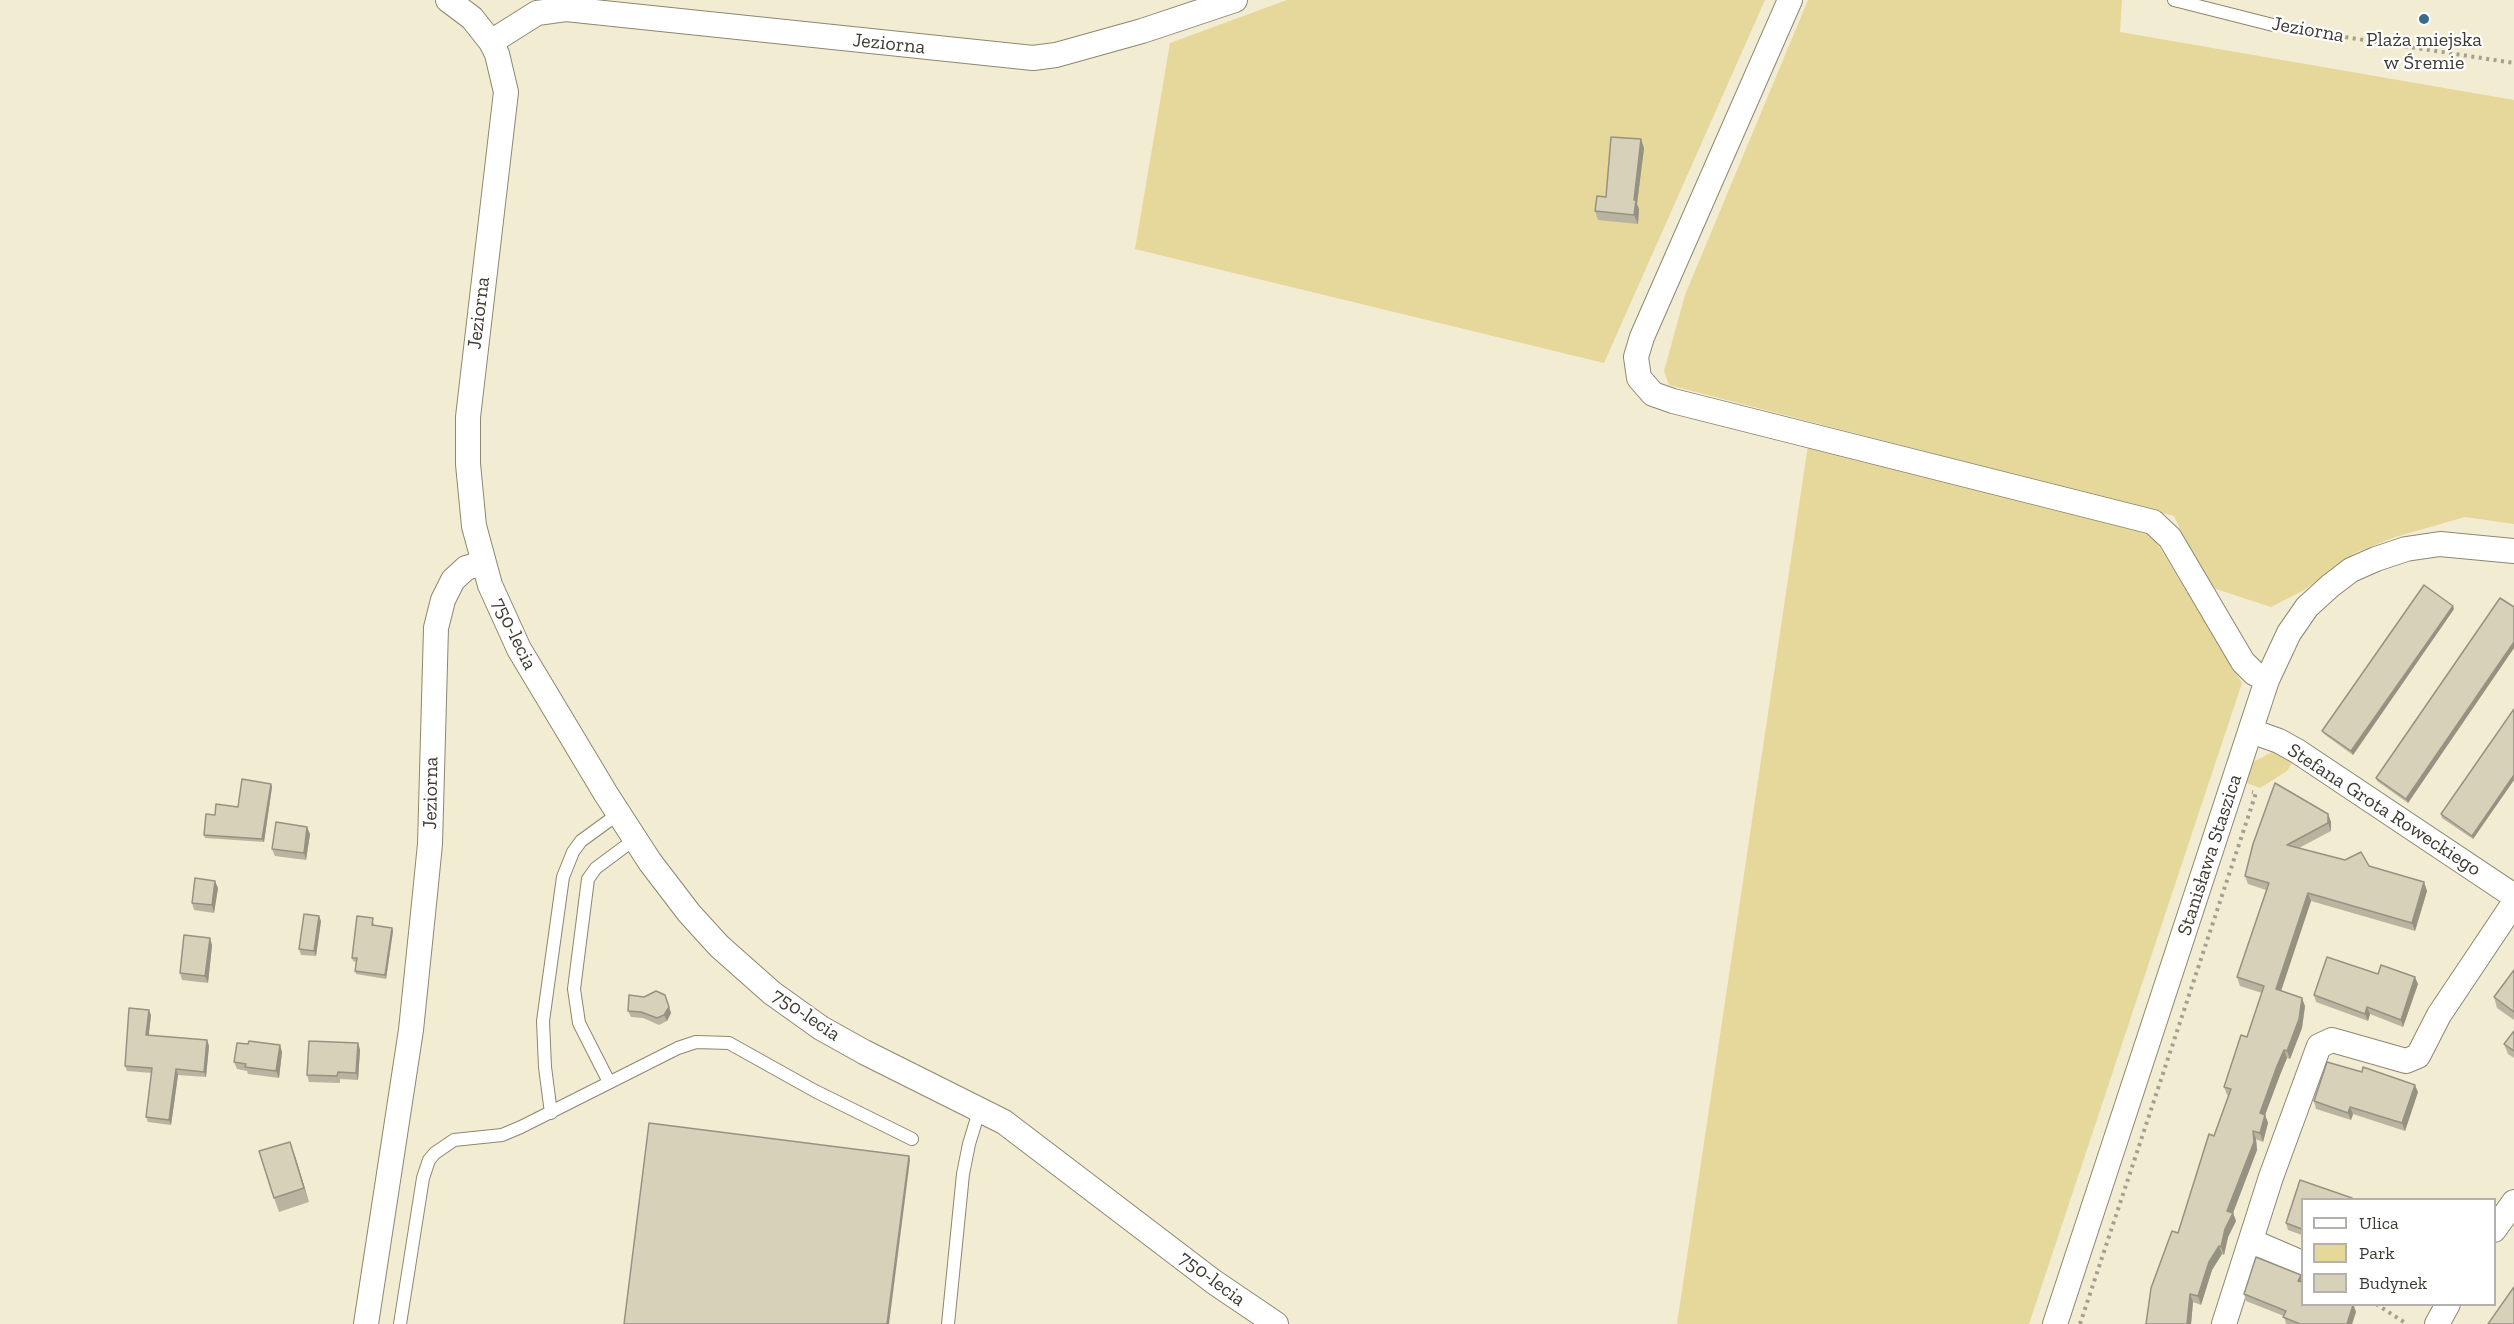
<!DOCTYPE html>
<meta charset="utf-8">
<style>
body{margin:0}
#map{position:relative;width:2514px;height:1324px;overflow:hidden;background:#f2ecd3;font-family:"Zilla Slab",serif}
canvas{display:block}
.legend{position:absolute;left:2301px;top:1198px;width:195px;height:108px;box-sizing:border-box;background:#fff;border:2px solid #b2b1ad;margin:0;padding:8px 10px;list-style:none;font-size:18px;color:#3e3c32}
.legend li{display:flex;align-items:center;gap:12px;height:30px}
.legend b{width:30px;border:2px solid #b2b1ad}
</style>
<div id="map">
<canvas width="2514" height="1324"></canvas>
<ul class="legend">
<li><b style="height:8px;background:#fff"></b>Ulica</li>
<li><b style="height:16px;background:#e6d79a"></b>Park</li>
<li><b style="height:16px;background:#d7d1b9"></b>Budynek</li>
</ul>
</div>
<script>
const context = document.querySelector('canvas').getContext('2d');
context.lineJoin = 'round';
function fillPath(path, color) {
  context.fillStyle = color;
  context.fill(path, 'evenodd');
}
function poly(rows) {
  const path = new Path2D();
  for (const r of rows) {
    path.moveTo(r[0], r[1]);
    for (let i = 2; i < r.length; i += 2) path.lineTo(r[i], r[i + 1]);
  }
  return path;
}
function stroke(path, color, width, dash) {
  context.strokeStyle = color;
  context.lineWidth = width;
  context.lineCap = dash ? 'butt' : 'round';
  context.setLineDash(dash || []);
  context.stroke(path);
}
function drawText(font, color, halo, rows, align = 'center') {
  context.font = font + ' "Zilla Slab",serif';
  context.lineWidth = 4.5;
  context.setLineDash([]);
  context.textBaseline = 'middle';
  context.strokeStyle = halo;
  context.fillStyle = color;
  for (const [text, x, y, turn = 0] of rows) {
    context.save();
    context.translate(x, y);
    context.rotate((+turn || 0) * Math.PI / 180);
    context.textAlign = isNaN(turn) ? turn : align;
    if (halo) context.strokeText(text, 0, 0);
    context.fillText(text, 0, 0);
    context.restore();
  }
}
const green = poly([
 [1287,0,1765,0,1604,363,1135,249,1170,43],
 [1808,0,2122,0,2120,32,2514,100,2514,524,2465,517,2395,537,2355,553,2304,590,2271,607,2207,586,2174,516,1669,385,1664,371,1685,295],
 [1808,445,2149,530,2242,683,2029,1324,1677,1324],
 [2272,752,2281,753,2294,760,2287,771,2260,788,2244,782,2253,762]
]);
const path = poly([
 [2286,28,2514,63],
 [2376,1304,2407,1324],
 [2080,1324,2256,793,2252,792]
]);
const service = poly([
 [2174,0,2273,25],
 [609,1082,579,1023,574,989,588,879,596,868,635,839],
 [551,1113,545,1067,543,1021,563,877,573,852,581,841,618,814],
 [400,1324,423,1178,429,1160,435,1153,454,1140,502,1135,521,1127,678,1048,696,1042,729,1043,815,1091,912,1139],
 [948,1324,963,1174,969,1144,980,1108]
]);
const minor = poly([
 [448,0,472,18,491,42,497,54,506,92,468,417,468,464,474,526,490,585,519,649,606,794,650,862,689,913,719,946,772,993,821,1028,864,1052,1004,1122,1214,1282,1276,1324],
 [1790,0,1642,337,1636,357,1639,378,1653,394,1673,401,2153,522,2170,538,2243,662,2254,673,2267,680],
 [491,42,537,13,566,9,1033,58,1056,55,1142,31,1235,0],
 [2251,731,2279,741,2297,751,2514,896],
 [2494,1230,2514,1202],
 [2251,1241,2302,1263],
 [366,1324,411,1030,425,894,430,844,436,628,443,600,453,580,466,568,483,563],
 [2055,1324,2267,680,2289,633,2307,607,2330,586,2351,570,2376,559,2406,549,2440,544,2514,551],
 [2224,1324,2271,1177,2319,1046,2332,1040,2406,1061,2418,1056,2439,1015,2514,903],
 [2437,1324,2448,1304]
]);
const wall = poly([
 [1644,148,1637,204,1639,209,1638,224,1598,220,1595,211],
 [2514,607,2514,648,2408,803,2377,781,2376,778],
 [2454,609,2353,755,2324,734,2322,731],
 [2514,709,2514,780,2473,839,2442,818,2441,814],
 [272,787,264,842,205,838,204,835,215,815,238,807],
 [2328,814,2331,822,2331,831,2299,848,2369,866,2424,882,2427,891,2415,931,2311,901,2281,991,2305,1006,2302,1028,2290,1059,2287,1058,2280,1075,2265,1115,2268,1123,2263,1142,2256,1139,2257,1150,2233,1213,2236,1221,2228,1237,2224,1255,2222,1254,2212,1270,2201,1305,2193,1302,2191,1324,2146,1324,2178,1233,2228,1096,2227,1095,2224,1087,2247,1037,2262,993,2240,986,2237,977,2266,890,2248,884,2245,876],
 [310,834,306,860,275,856,272,849],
 [218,888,214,913,194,910,192,903],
 [321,921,316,956,301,955,299,949],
 [374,922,374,925,392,928,393,931,386,979,356,974,355,971,356,962,353,961,352,958],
 [212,945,208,983,182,980,180,973],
 [2514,970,2514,1020,2497,1008,2494,997],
 [2378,974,2418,984,2403,1027,2370,1014,2368,1021,2316,1002,2314,995],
 [665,995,671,1013,667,1021,659,1025,643,1018,631,1017,628,1011,644,997],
 [151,1015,149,1035,207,1040,209,1046,206,1077,178,1075,171,1125,148,1122,146,1117,152,1073,127,1071,125,1066],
 [2514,1031,2514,1058,2508,1054,2504,1044],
 [358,1043,360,1050,358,1080,340,1079,340,1083,309,1082,307,1075],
 [282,1052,279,1078,248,1074,247,1071,237,1069,234,1062],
 [2418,1092,2405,1131,2353,1114,2351,1120,2316,1109,2314,1101],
 [295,1156,309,1202,279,1212,274,1198],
 [2300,1180,2352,1198,2352,1200,2302,1200,2302,1235,2288,1230,2286,1223],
 [2244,1294,2302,1305,2354,1305,2356,1312,2352,1324,2286,1324,2284,1316,2246,1301]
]);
const shadedWall = poly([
 [1641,139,1644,148,1637,204,1639,209,1638,224,1634,215,1634,200],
 [2453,606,2454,609,2353,755,2351,751],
 [2514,642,2514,648,2408,803,2406,799],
 [2514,775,2514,780,2473,839,2472,836],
 [271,784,272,787,264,842,262,839],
 [2328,814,2331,822,2331,831,2328,823],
 [307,827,310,834,306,860,304,853],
 [215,881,218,888,214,913,212,905],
 [2424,882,2427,891,2415,931,2412,923],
 [2308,893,2311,901,2279,997,2276,989],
 [319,916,321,921,316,956,314,951],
 [392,928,393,931,386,979,385,975],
 [210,938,212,945,208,983,205,976],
 [2415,977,2418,984,2403,1027,2401,1020],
 [2302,998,2305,1006,2302,1028,2290,1059,2287,1051],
 [669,1007,671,1013,667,1021,664,1015],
 [2367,1007,2370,1014,2368,1021,2365,1014],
 [149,1010,151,1015,148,1040,146,1035],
 [207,1040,209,1046,206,1077,204,1072],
 [358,1043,360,1050,358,1080,356,1073],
 [280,1045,282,1052,279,1078,276,1071],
 [2284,1050,2287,1058,2280,1075,2265,1115,2268,1123,2263,1142,2260,1133,2260,1113,2277,1066],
 [176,1069,178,1075,171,1125,169,1120],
 [2415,1085,2418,1092,2405,1131,2402,1123],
 [2350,1107,2353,1114,2351,1120,2348,1113],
 [2253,1131,2256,1139,2257,1150,2233,1213,2236,1221,2228,1237,2224,1255,2221,1247,2227,1211],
 [290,1142,295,1156,309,1202,304,1188],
 [909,1156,910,1160,889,1324,887,1324],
 [2219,1246,2222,1254,2212,1270,2201,1305,2198,1296,2209,1262],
 [2301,1275,2302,1279,2302,1284,2298,1281],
 [2190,1294,2193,1302,2191,1324,2187,1324],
 [2353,1305,2356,1312,2352,1324,2347,1324]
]);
const building = poly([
 [1611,137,1641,139,1634,200,1636,200,1634,215,1595,211,1597,196,1606,197,1611,137],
 [2424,585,2453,606,2351,751,2322,731,2424,585],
 [2500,598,2514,607,2514,642,2406,799,2376,778,2500,598],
 [2514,709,2514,775,2472,836,2441,814,2514,709],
 [242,779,271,784,262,839,204,835,206,814,215,815,216,804,238,807,242,779],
 [2275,783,2328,814,2328,823,2287,845,2345,860,2361,852,2369,866,2424,882,2412,923,2308,893,2276,989,2302,998,2299,1019,2287,1051,2284,1050,2277,1066,2260,1113,2265,1115,2260,1133,2253,1131,2254,1142,2227,1211,2233,1213,2225,1229,2221,1247,2219,1246,2209,1262,2198,1296,2190,1294,2187,1324,2146,1324,2151,1288,2172,1231,2178,1233,2209,1134,2214,1136,2231,1089,2224,1087,2241,1035,2247,1037,2264,986,2237,977,2269,883,2245,876,2253,844,2275,783],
 [276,822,307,827,304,853,272,849,276,822],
 [195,878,215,881,212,905,192,903,195,878],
 [304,914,319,916,314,951,299,949,304,914],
 [357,916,373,918,372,925,392,928,385,975,355,971,357,958,352,958,357,916],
 [184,935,210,938,205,976,180,973,184,935],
 [2327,957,2378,974,2381,965,2415,977,2401,1020,2367,1007,2365,1014,2314,995,2327,957],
 [2514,970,2514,1012,2494,997,2514,970],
 [656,991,665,995,669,1007,664,1015,657,1018,641,1012,628,1011,629,995,644,997,656,991],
 [129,1008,149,1010,146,1035,207,1040,204,1072,176,1069,169,1120,146,1117,152,1068,125,1066,129,1008],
 [2514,1031,2514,1051,2504,1044,2514,1031],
 [249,1041,280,1045,276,1071,245,1067,246,1064,234,1062,237,1043,248,1044,249,1041],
 [309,1041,358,1043,356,1073,338,1072,337,1076,307,1075,309,1041],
 [2327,1062,2362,1072,2363,1067,2415,1085,2402,1123,2350,1107,2348,1113,2314,1101,2327,1062],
 [649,1123,909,1156,887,1324,624,1324,649,1123],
 [290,1142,304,1188,274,1198,259,1151,290,1142],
 [2300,1180,2352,1198,2351,1200,2302,1200,2302,1229,2286,1223,2300,1180],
 [2256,1257,2301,1275,2298,1281,2302,1282,2302,1305,2353,1305,2347,1324,2300,1324,2283,1317,2286,1311,2244,1294,2256,1257],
 [2514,1287,2514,1324,2488,1324,2514,1287]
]);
const markers = [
 [2424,19,6,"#386d89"]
];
const streetNames = [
 ["Jeziorna",2308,30,10],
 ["Jeziorna",889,44,6],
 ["Jeziorna",479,313,-83],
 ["750-lecia",514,634,64],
 ["Jeziorna",431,793,-89],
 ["Stefana Grota Roweckiego",2384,810,33],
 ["Stanisława Staszica",2210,855,-72],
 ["750-lecia",806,1015,34],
 ["750-lecia",1212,1279,37]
];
const poiNames = [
 ["Plaża miejska",2424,40],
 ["w Śremie",2424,63]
];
fillPath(green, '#e6d79a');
stroke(service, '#8c8770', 14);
stroke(minor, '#8c8770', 26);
stroke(path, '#a4a08d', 4, [3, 4.5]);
stroke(service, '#fff', 12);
stroke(minor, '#fff', 24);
fillPath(wall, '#b9b49f');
fillPath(shadedWall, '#969282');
fillPath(building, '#d7d1b9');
stroke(building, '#969282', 1.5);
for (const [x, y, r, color] of markers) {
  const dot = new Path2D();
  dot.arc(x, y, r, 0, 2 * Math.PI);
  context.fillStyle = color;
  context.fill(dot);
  stroke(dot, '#fff', 2);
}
drawText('20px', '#3e3c32', '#fff', streetNames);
drawText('20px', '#3e3c32', '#fff', poiNames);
</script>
